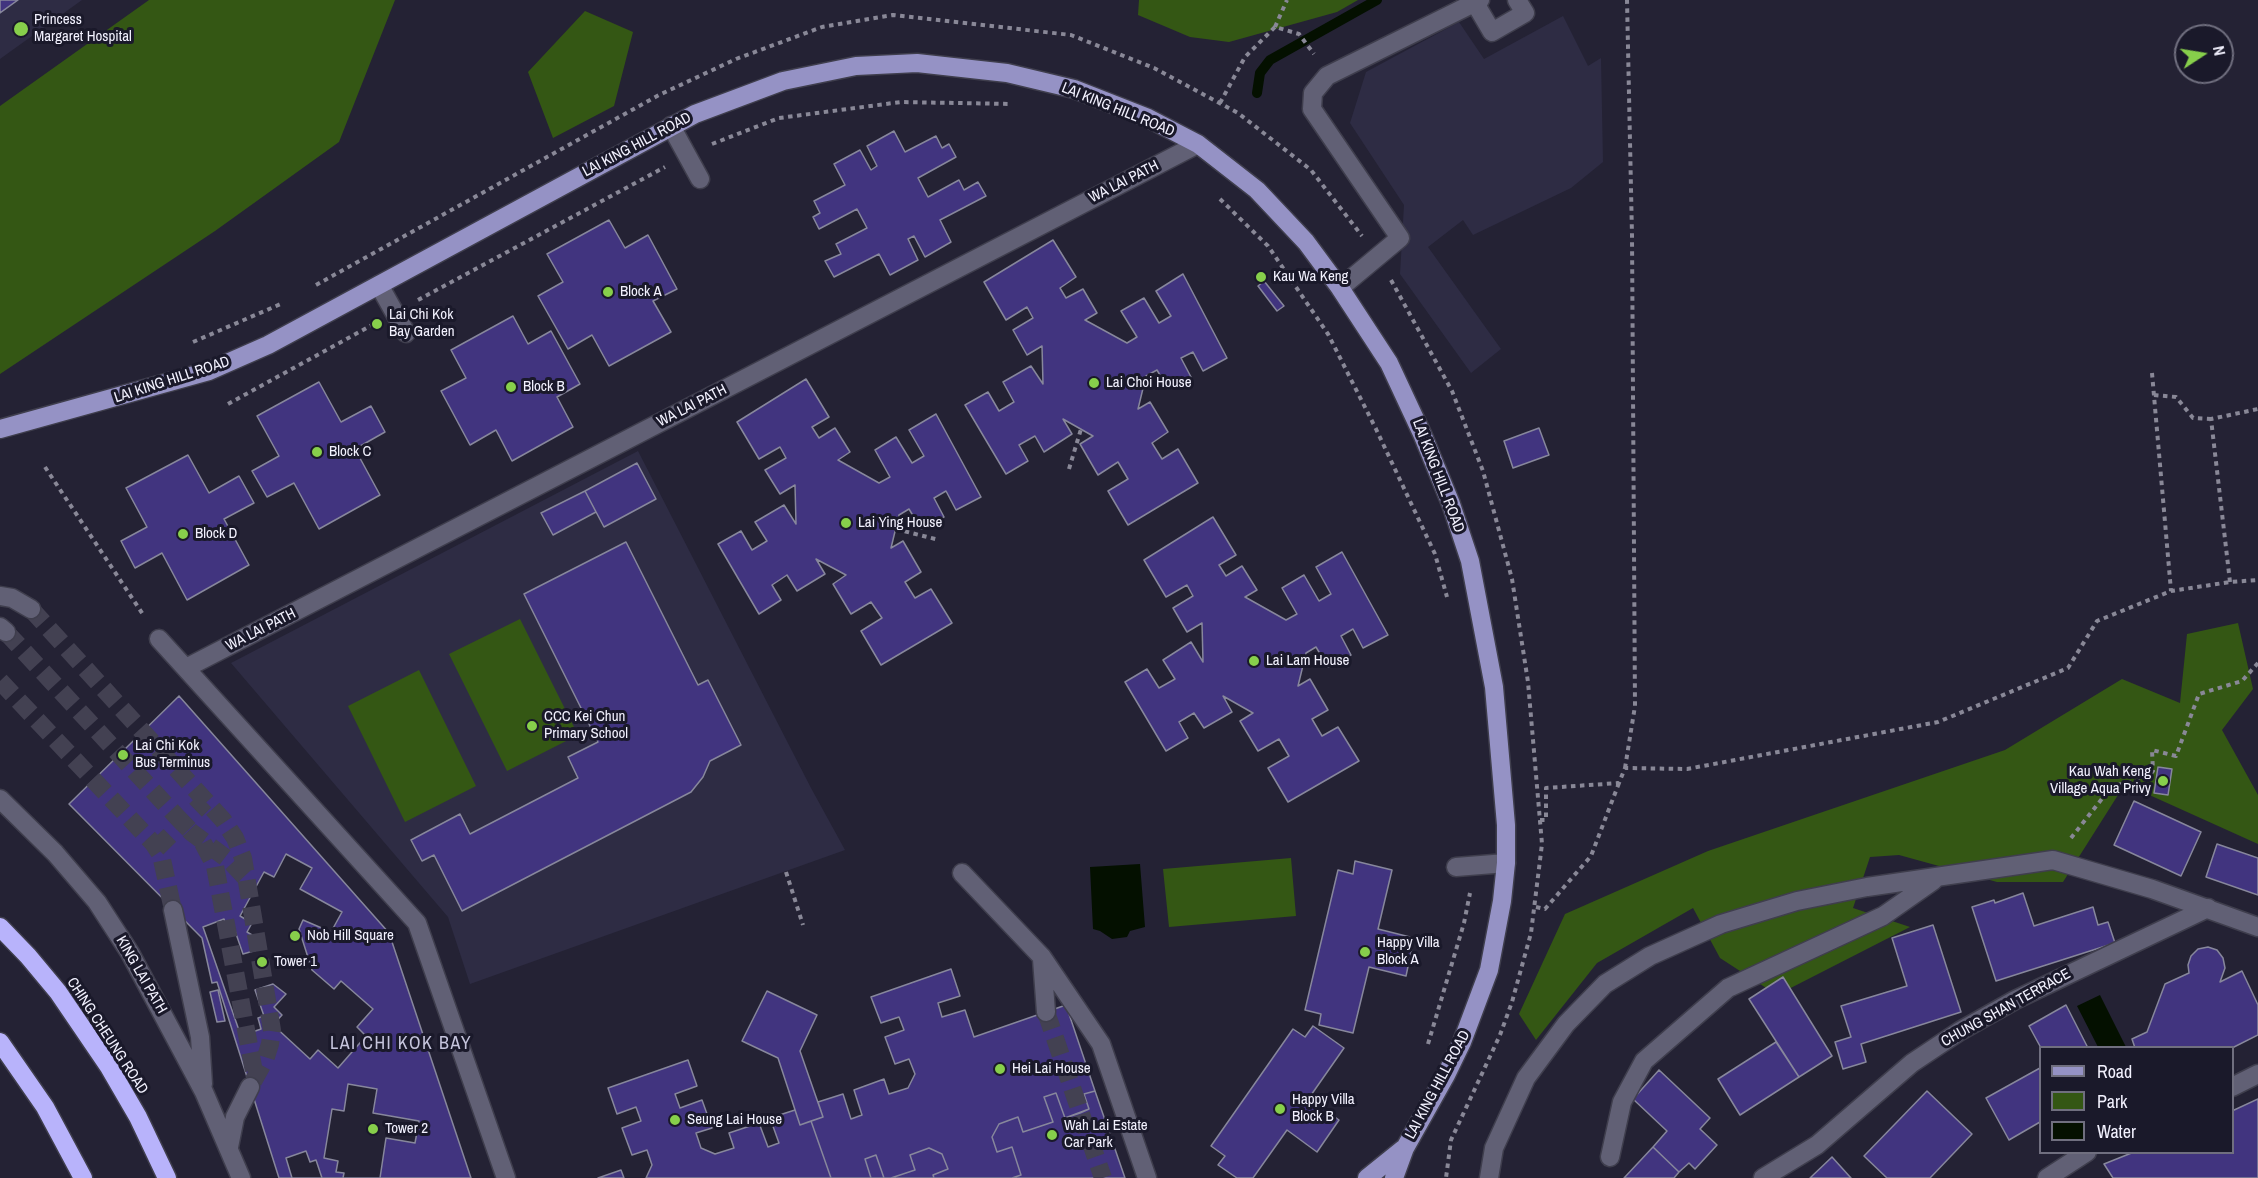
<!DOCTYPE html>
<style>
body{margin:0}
#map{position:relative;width:2258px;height:1178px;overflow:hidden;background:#242234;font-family:"Archivo Narrow",sans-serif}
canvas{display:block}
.legend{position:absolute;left:2039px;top:1046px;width:195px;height:108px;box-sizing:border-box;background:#1a192a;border:2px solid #706f7f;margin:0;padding:8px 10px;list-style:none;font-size:18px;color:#f2f1fe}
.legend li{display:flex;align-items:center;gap:12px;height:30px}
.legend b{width:30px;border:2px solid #706f7f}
.north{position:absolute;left:2174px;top:24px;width:60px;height:60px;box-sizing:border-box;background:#1a192a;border:2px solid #706f7f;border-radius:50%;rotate:78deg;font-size:16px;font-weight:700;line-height:24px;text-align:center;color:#f2f1fe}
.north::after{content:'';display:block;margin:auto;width:21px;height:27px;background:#87cf4b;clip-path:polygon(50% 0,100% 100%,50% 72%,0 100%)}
</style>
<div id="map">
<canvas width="2258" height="1178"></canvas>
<ul class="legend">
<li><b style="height:8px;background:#9592c5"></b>Road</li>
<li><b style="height:16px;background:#345714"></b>Park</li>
<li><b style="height:16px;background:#041000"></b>Water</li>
</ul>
<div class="north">N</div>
</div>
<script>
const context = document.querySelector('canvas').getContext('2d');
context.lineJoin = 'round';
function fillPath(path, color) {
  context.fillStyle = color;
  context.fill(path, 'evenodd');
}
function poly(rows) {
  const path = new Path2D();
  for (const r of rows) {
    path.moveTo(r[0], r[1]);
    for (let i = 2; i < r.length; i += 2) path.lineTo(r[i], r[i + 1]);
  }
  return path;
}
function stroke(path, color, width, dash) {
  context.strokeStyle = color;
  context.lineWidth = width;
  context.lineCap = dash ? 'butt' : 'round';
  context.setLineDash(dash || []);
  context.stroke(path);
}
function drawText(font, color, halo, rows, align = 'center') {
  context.font = font + ' "Archivo Narrow",sans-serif';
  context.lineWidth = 6;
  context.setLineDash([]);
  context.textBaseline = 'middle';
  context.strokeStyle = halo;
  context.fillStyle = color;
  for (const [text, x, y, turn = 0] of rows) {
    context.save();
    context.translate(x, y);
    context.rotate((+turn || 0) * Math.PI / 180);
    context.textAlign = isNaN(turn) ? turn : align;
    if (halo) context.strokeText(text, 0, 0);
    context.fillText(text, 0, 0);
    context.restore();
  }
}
const built = poly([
 [0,0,82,0,0,59],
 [1563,16,1588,66,1601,58,1603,162,1571,188,1473,235,1463,220,1428,247,1501,349,1471,373,1400,274,1404,205,1350,123,1366,72,1459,22,1484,59],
 [638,451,811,788,845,850,470,984,448,917,231,663]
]);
const green = poly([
 [149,0,395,0,339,142,215,231,0,374,0,106],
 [1139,0,1358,0,1337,12,1229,42,1190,37,1138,15],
 [585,11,633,32,614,106,553,138,528,72],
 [520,619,578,735,507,771,449,654],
 [2238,623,2253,689,2222,730,2258,795,2258,844,2125,784,2063,882,1997,882,1899,855,1870,857,1853,908,1910,927,1777,995,1720,958,1693,908,1597,963,1536,1040,1519,1014,1565,914,1708,851,2005,750,2122,679,2180,703,2187,634],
 [419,670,476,786,405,822,348,706],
 [1291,858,1296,916,1169,927,1163,869]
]);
const water = poly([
 [1140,864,1145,927,1130,931,1127,937,1112,939,1100,931,1093,929,1090,867],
 [2100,995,2126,1047,2098,1047,2077,1006]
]);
const stream = poly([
 [1257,93,1260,73,1270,60,1377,0]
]);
const building = poly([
 [0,0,18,0,0,13,0,0],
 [894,131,905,152,936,136,942,148,949,144,956,157,918,178,928,197,959,180,964,190,978,182,986,196,940,220,951,242,925,257,914,236,908,239,918,260,890,275,879,254,834,277,825,261,841,254,836,244,867,228,857,209,819,229,813,217,820,213,814,201,845,185,834,164,860,150,871,170,877,166,867,146,894,131],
 [609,220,625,248,648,235,677,289,653,301,671,332,609,366,592,335,568,349,538,296,563,282,547,254,609,220],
 [1053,240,1076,277,1060,288,1066,298,1083,289,1097,313,1085,320,1127,343,1137,337,1121,311,1144,298,1159,323,1171,316,1156,291,1183,274,1227,358,1203,371,1193,352,1181,358,1191,377,1168,389,1157,370,1146,376,1138,409,1150,402,1168,432,1152,443,1162,459,1178,449,1198,483,1128,525,1108,491,1128,479,1118,462,1098,475,1080,444,1093,436,1063,419,1072,434,1044,452,1035,436,1019,445,1028,461,1006,474,965,405,988,392,999,411,1014,402,1003,382,1031,366,1043,384,1042,346,1027,355,1013,330,1033,318,1027,307,1006,320,984,282,1053,240],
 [1264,281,1284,306,1277,311,1258,286,1264,281],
 [513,316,528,344,551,331,580,384,557,397,573,427,512,461,496,430,470,445,441,391,466,378,451,350,513,316],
 [806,379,829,417,812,427,819,438,835,428,850,452,838,460,879,483,890,477,875,450,896,437,912,463,924,456,909,430,936,414,981,497,956,510,946,491,934,498,944,517,921,529,909,509,899,515,891,548,903,541,921,572,905,582,915,598,931,589,952,623,881,665,861,631,882,618,871,602,851,614,833,584,846,575,816,559,825,574,797,591,787,575,772,585,781,600,759,614,718,544,741,531,752,550,767,541,755,522,784,505,796,524,795,485,780,494,765,470,786,458,780,447,759,459,737,422,806,379],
 [319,382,341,422,371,406,385,432,355,449,380,495,319,529,294,483,267,497,252,471,279,456,257,416,319,382],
 [1539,428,1549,455,1513,468,1504,441,1539,428],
 [188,455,209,493,239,476,254,503,224,519,249,565,187,600,162,553,135,568,121,541,147,527,126,488,188,455],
 [637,463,656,499,604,527,585,491,637,463],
 [585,491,596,512,553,535,541,513,585,491],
 [1213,517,1236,555,1219,565,1226,576,1242,566,1257,590,1245,597,1286,620,1297,614,1282,588,1304,575,1319,601,1331,594,1316,567,1342,552,1388,635,1363,648,1353,629,1341,636,1351,655,1328,667,1316,647,1306,653,1298,686,1310,679,1328,710,1312,719,1322,736,1338,727,1359,761,1288,802,1268,768,1289,756,1279,739,1258,751,1240,721,1253,713,1223,696,1232,712,1204,728,1194,713,1179,722,1188,738,1166,751,1125,682,1147,669,1159,688,1175,679,1163,660,1191,642,1203,662,1202,623,1187,632,1173,608,1193,596,1187,585,1166,597,1144,560,1213,517],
 [626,542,698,685,708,680,741,745,710,761,703,777,691,792,462,911,434,855,422,861,411,840,460,814,470,834,578,778,568,757,598,742,524,594,626,542],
 [179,696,389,933,471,1178,279,1178,217,982,212,983,202,938,69,804,179,696],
 [2158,767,2172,769,2168,795,2154,793,2158,767],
 [2134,801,2201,832,2181,876,2114,845,2134,801],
 [2217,844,2258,858,2258,895,2206,877,2217,844],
 [286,854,312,868,300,889,342,912,331,932,303,920,299,929,312,970,334,989,341,981,373,1009,357,1027,366,1036,338,1068,318,1050,310,1059,273,1025,282,1015,274,1007,286,994,273,984,255,990,264,1016,258,1018,261,1029,241,1036,203,927,224,919,228,931,234,928,243,954,257,950,262,941,247,932,252,923,240,916,264,872,274,877,286,854],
 [1355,861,1392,870,1378,929,1414,938,1406,976,1369,967,1353,1033,1319,1025,1321,1014,1305,1010,1338,870,1353,874,1355,861],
 [2023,893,2034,926,2093,907,2098,925,2108,922,2115,943,1996,981,1972,907,1994,900,1995,903,2023,893],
 [1933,925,1961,1012,1861,1044,1866,1062,1843,1069,1835,1042,1851,1037,1841,1006,1907,986,1892,938,1933,925],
 [2208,947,2217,950,2223,958,2225,968,2220,982,2242,971,2258,1005,2258,1035,2232,1048,2135,1048,2132,1039,2147,1032,2165,984,2189,973,2188,965,2191,956,2198,949,2208,947],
 [951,969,960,996,938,1003,942,1017,965,1010,974,1037,1066,1005,1095,1091,1084,1094,1089,1109,1065,1118,1056,1093,1044,1097,1053,1122,1023,1132,1018,1117,999,1124,992,1137,997,1152,1012,1147,1021,1175,1012,1178,934,1178,933,1175,948,1169,942,1154,929,1148,910,1155,915,1170,891,1178,884,1178,876,1155,865,1159,871,1178,831,1178,811,1121,823,1117,818,1102,843,1094,851,1119,862,1115,854,1090,884,1079,889,1094,908,1088,915,1074,909,1059,895,1064,885,1037,904,1030,899,1017,881,1023,871,997,951,969],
 [1783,977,1832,1056,1799,1077,1749,999,1783,977],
 [218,990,225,1021,217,1022,210,992,218,990],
 [767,991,817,1015,800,1051,823,1117,800,1125,778,1058,742,1041,767,991],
 [2066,1005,2088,1048,2041,1048,2029,1026,2066,1005],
 [1313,1026,1344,1048,1309,1098,1339,1120,1317,1152,1287,1130,1253,1178,1237,1178,1218,1165,1225,1156,1211,1146,1293,1029,1305,1037,1313,1026],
 [1776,1042,1799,1077,1740,1115,1718,1079,1776,1042],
 [688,1060,697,1086,675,1094,680,1108,702,1100,712,1128,696,1133,701,1148,715,1154,734,1148,729,1133,759,1123,768,1147,779,1143,770,1118,795,1110,800,1125,811,1121,831,1178,646,1178,652,1165,647,1150,632,1155,622,1128,641,1121,636,1107,617,1114,608,1088,688,1060],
 [2040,1068,2040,1122,2009,1140,1986,1098,2040,1068],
 [1659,1070,1710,1118,1700,1129,1717,1145,1695,1169,1689,1163,1679,1172,1653,1147,1667,1131,1633,1099,1659,1070],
 [348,1084,377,1089,373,1113,419,1121,415,1143,386,1138,380,1178,343,1178,344,1173,336,1172,338,1161,324,1158,332,1109,344,1111,348,1084],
 [1095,1091,1125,1178,1012,1178,1021,1175,1012,1147,997,1152,992,1137,999,1124,1018,1117,1023,1132,1053,1122,1044,1097,1056,1093,1065,1118,1080,1113,1089,1109,1084,1094,1095,1091],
 [1927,1091,1972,1134,1930,1178,1887,1178,1864,1156,1927,1091],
 [2258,1099,2258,1178,2113,1178,2104,1164,2134,1152,2232,1152,2232,1111,2258,1099],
 [1653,1147,1679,1172,1674,1178,1624,1178,1653,1147],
 [929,1148,942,1154,948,1169,933,1175,934,1178,891,1178,915,1170,910,1155,929,1148],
 [306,1151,310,1162,316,1160,322,1178,292,1178,286,1158,306,1151],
 [876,1155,884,1178,871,1178,865,1159,876,1155],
 [1832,1157,1851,1178,1810,1178,1832,1157],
 [621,1170,624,1178,598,1178,621,1170]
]);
const minorTunnel = poly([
 [31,609,223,820,235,838,243,858,272,1030,270,1044,265,1060,250,1087],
 [6,632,191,832,230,861,245,877],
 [0,681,153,843,161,855,173,910],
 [203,843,215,866,255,1077],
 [157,848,205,801],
 [1046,1012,1103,1178]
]);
const path = poly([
 [1275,27,1287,0],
 [1220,103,1245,57,1275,27,1299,34,1314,54],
 [712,144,779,118,901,102,1011,104],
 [1220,199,1268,246,1328,334,1376,429,1435,554,1447,597],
 [1391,280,1452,391,1483,471,1512,579,1528,682,1542,844,1531,933,1512,1002,1500,1035,1451,1140,1446,1178],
 [316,285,659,95,736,59,822,27,893,15,1071,35,1154,68,1238,113,1311,170,1362,236],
 [418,300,665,167],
 [193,342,283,303],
 [2152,373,2171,591],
 [2154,395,2176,397,2193,418,2211,419],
 [228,404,372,325],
 [45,467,144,616],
 [1069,469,1081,429],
 [896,529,939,540],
 [2230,582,2211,419,2258,409],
 [1625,768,1635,706,1632,236,1627,0],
 [1540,820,1546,820,1546,788,1619,783,1625,768,1687,769,1938,722,2068,668,2097,621,2171,591,2230,582,2258,580],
 [2071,838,2112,786,2146,779,2153,771,2152,750,2176,756,2199,694,2242,681,2258,663],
 [786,872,803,925],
 [1536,907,1545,909,1591,856,1619,783],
 [1428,1044,1464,923,1470,893]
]);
const minor = poly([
 [1475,3,1492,32,1525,13,1517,0],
 [671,126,700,179],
 [379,285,406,333],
 [1340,288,1400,238,1312,109,1313,93,1327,76,1480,0],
 [0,596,12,598,31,609],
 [0,627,6,632],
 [159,639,417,923,506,1178],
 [186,668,1198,144],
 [0,799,55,853,97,902,130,953,204,1092,241,1178],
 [1456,867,1506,863],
 [962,873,1042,957,1101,1044,1147,1178],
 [173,910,200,1037,203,1084],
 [1042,959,1046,1012],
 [2232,1087,2258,1074],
 [229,1147,235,1117,250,1087],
 [1610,1157,1622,1102,1644,1061,1728,988,1883,916,1933,881],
 [1489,1178,1494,1148,1526,1078,1566,1024,1605,984,1650,956,1721,924,1797,901,1867,887,2053,860,2152,889,2258,927],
 [1763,1178,1817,1145,1912,1063,1960,1031,2015,1000,2208,908],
 [2047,1178,2087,1152]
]);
const major = poly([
 [0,429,209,371,268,345,695,114,783,81,856,66,917,63,1007,73,1074,89,1148,118,1198,144,1257,190,1306,242,1340,288,1389,363,1423,436,1451,504,1470,561,1494,687,1506,825,1506,863,1502,901,1489,970,1462,1042,1446,1075,1405,1148,1394,1178],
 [1367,1178,1403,1149]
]);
const highway = poly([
 [0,927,28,956,58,992,109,1067,138,1117,167,1178],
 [0,1042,45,1107,83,1178]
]);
const markers = [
 [21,29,8,"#87cf4b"],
 [1261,277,6,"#87cf4b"],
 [608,292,6,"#87cf4b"],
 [377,324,6,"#87cf4b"],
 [1094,383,6,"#87cf4b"],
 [511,387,6,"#87cf4b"],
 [317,452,6,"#87cf4b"],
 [846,523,6,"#87cf4b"],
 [183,534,6,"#87cf4b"],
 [1254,661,6,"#87cf4b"],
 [532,726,6,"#87cf4b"],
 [123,755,6,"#87cf4b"],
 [2163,781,6,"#87cf4b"],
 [295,936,6,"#87cf4b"],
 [1365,952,6,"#87cf4b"],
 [262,962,6,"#87cf4b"],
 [1000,1069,6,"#87cf4b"],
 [1280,1109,6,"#87cf4b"],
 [675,1120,6,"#87cf4b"],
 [373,1129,6,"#87cf4b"],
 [1052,1135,6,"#87cf4b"]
];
const poiNames = [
 ["Princess",34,20],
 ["Margaret Hospital",34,37],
 ["Kau Wa Keng",1273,277],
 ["Block A",620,292],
 ["Lai Chi Kok",389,315],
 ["Bay Garden",389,332],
 ["Lai Choi House",1106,383],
 ["Block B",523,387],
 ["Block C",329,452],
 ["Lai Ying House",858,523],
 ["Block D",195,534],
 ["Lai Lam House",1266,661],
 ["CCC Kei Chun",544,717],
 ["Primary School",544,734],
 ["Lai Chi Kok",135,746],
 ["Bus Terminus",135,763],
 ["Kau Wah Keng",2151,772,"right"],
 ["Village Aqua Privy",2151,789,"right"],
 ["Nob Hill Square",307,936],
 ["Happy Villa",1377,943],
 ["Block A",1377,960],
 ["Tower 1",274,962],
 ["Hei Lai House",1012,1069],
 ["Happy Villa",1292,1100],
 ["Block B",1292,1117],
 ["Seung Lai House",687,1120],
 ["Wah Lai Estate",1064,1126],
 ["Car Park",1064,1143],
 ["Tower 2",385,1129]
];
const streetNames = [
 ["LAI KING HILL ROAD",1118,110,22],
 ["LAI KING HILL ROAD",637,145,-28],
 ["WA LAI PATH",1124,182,-27],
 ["LAI KING HILL ROAD",172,380,-18],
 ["WA LAI PATH",692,406,-27],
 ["LAI KING HILL ROAD",1438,476,69],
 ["WA LAI PATH",261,630,-27],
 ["KING LAI PATH",141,975,60],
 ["CHUNG SHAN TERRACE",2006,1008,-29],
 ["CHING CHEUNG ROAD",107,1036,57],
 ["LAI KING HILL ROAD",1438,1085,-62]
];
const quarterNames = [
 ["LAI CHI KOK BAY",401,1044]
];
fillPath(built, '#2e2c44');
fillPath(green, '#345714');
fillPath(water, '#041000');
stroke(stream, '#041000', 10);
fillPath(building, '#41347f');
stroke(building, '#87879c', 1.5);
stroke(minorTunnel, '#434152', 18, [18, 9]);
stroke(minor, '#3f3e4d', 21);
stroke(major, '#3f3e4d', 21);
stroke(highway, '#3f3e4d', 21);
stroke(path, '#898897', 4, [4.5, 4.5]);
stroke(minor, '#616075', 18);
stroke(major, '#9592c5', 18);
stroke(highway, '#b8b3fb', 18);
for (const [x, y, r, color] of markers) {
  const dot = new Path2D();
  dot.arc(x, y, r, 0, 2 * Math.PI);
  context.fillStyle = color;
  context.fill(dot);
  stroke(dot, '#1a192a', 2);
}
drawText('15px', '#f2f1fe', '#1a192a', poiNames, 'left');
drawText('15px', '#f2f1fe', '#1a192a', streetNames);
context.letterSpacing = '1.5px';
drawText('18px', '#c6c5dd', '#1a192a', quarterNames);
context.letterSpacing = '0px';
</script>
